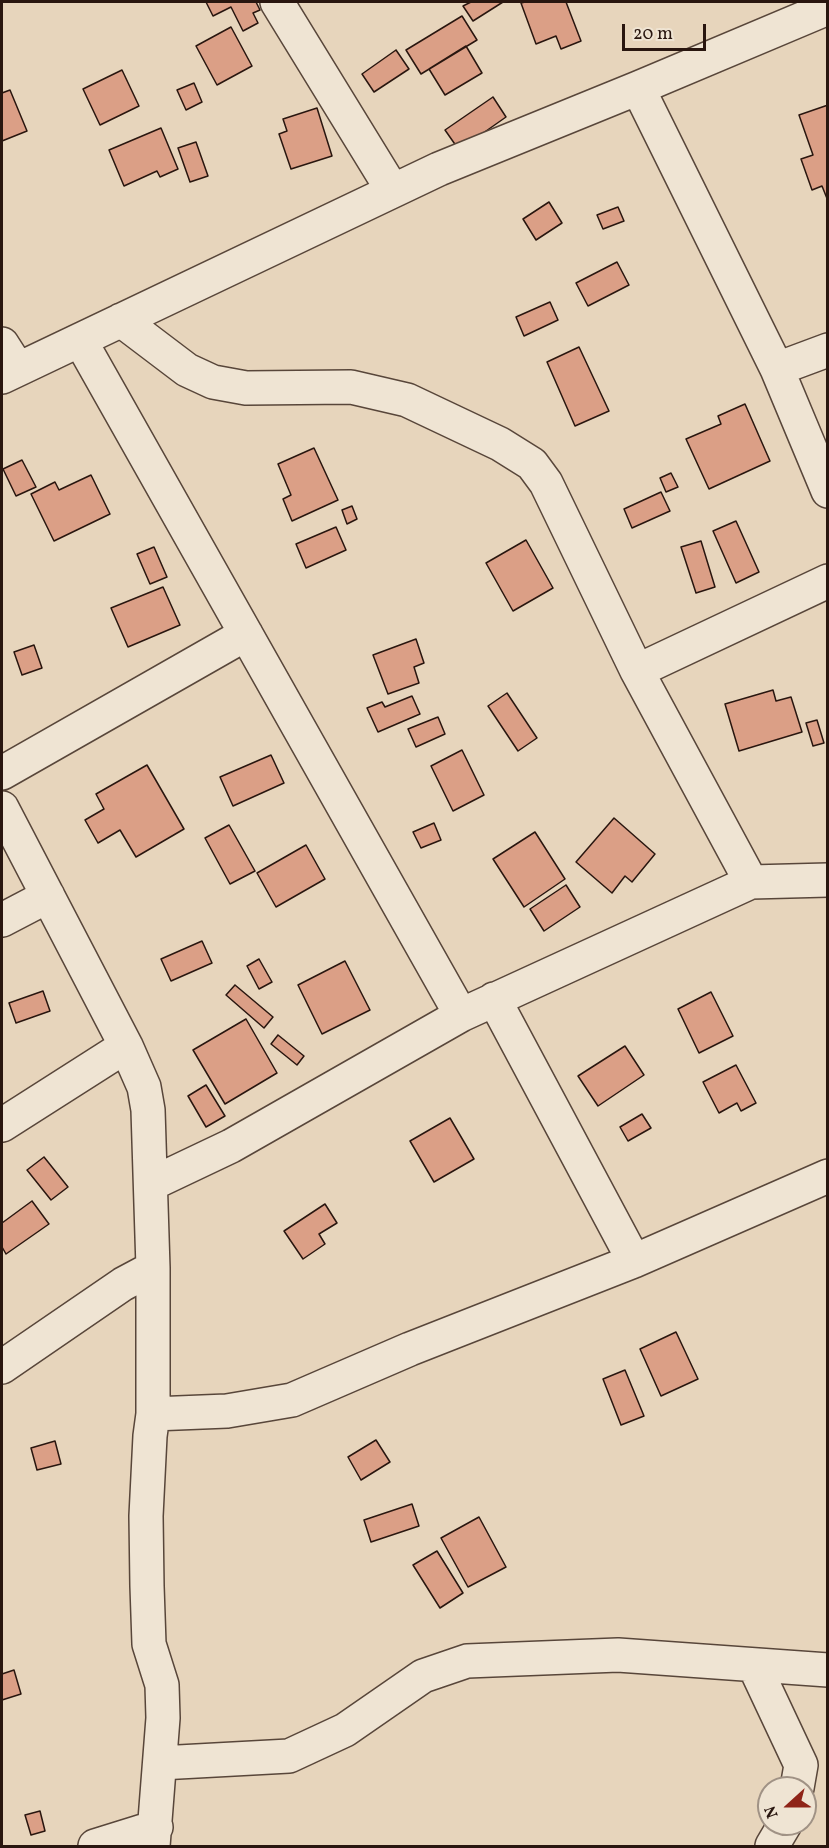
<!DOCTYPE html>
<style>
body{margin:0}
#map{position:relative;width:829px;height:1848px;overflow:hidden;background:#e7d5bc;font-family:Vollkorn,serif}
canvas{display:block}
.frame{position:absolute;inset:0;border:3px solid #29160f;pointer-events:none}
.north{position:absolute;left:757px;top:1776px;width:60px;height:60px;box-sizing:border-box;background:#efe4d3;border:2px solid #a09285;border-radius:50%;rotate:249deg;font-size:16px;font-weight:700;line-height:24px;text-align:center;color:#29160f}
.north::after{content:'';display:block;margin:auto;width:21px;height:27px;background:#8f2418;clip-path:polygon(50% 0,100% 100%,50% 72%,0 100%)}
.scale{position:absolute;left:622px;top:24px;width:84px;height:27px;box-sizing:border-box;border:3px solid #29160f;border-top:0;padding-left:8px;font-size:18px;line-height:21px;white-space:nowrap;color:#29160f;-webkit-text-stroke:4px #efe4d3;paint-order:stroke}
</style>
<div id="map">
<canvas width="829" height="1848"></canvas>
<div class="frame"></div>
<div class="north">N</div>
<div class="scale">20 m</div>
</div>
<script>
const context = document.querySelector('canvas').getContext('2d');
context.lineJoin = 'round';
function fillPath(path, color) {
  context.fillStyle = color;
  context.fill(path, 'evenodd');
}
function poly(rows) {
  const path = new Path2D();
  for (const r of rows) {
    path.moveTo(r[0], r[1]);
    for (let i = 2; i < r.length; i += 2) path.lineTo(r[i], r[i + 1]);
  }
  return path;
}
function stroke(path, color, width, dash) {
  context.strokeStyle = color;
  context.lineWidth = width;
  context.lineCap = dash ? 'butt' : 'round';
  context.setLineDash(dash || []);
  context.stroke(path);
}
const building = poly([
 [206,2,256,2,260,10,253,13,258,23,243,31,231,7,213,16,206,2],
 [471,2,503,2,473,21,463,6,471,2],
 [525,2,566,2,581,41,561,49,556,36,536,44,521,3,525,2],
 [462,16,477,40,421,74,406,50,462,16],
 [231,27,252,66,217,85,196,46,231,27],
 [466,46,482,73,445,95,429,69,466,46],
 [396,50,409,69,374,92,362,74,396,50],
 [122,70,139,106,100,125,83,89,122,70],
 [194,83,202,102,186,110,177,90,194,83],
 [10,90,27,131,2,141,2,93,10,90],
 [493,97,506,117,459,150,445,130,493,97],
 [828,105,828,201,822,186,812,190,801,159,813,155,799,115,828,105],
 [317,108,332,156,291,169,279,134,287,131,283,119,317,108],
 [161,128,178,169,160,177,157,171,124,186,109,150,161,128],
 [196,142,208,176,190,182,178,148,196,142],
 [549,202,562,223,536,240,523,219,549,202],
 [618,207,624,221,603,229,597,215,618,207],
 [617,262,629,285,588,306,576,283,617,262],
 [550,302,558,320,524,336,516,317,550,302],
 [579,347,609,411,575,426,547,362,579,347],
 [745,404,770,461,709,489,686,439,721,424,718,416,745,404],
 [314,448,338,500,292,521,283,499,291,495,278,464,314,448],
 [22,460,36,487,16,496,3,469,22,460],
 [671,473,678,487,666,492,660,478,671,473],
 [91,475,110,514,54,541,31,494,55,482,59,490,91,475],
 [661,492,670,511,632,528,624,509,661,492],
 [352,506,357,519,347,524,342,510,352,506],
 [736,521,759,572,736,583,713,531,736,521],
 [336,527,346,550,306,568,296,544,336,527],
 [526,540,553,588,513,611,486,563,526,540],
 [701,541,715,587,696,593,681,547,701,541],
 [154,547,167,577,150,584,137,554,154,547],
 [163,587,180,625,128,647,111,608,163,587],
 [416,639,424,663,414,667,419,683,388,694,373,655,416,639],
 [34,645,42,668,22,675,14,652,34,645],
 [773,690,776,701,791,697,802,732,739,751,725,704,773,690],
 [507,693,537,738,518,751,488,706,507,693],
 [412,696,420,714,378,732,367,708,382,702,385,707,412,696],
 [438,717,445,734,416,747,408,729,438,717],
 [817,720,824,743,813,746,806,723,817,720],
 [462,750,484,795,453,811,431,766,462,750],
 [271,755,284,783,233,806,220,777,271,755],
 [147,765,184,829,136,857,120,830,98,843,85,820,104,809,96,794,147,765],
 [614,818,655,854,632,882,625,876,612,893,576,862,614,818],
 [434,823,441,840,421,848,413,832,434,823],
 [229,825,255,871,230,884,205,838,229,825],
 [535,832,565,879,524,907,493,859,535,832],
 [306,845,325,879,276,907,257,873,306,845],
 [566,885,580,907,544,931,530,909,566,885],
 [202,941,212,963,171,981,161,959,202,941],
 [259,959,272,982,259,989,247,966,259,959],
 [345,961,370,1010,322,1034,298,985,345,961],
 [235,985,273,1017,264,1028,226,995,235,985],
 [43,991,50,1011,16,1023,9,1003,43,991],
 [711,992,733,1036,699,1053,678,1009,711,992],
 [246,1019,277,1073,225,1104,193,1050,246,1019],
 [278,1035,304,1056,297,1065,271,1044,278,1035],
 [625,1046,644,1075,598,1106,578,1076,625,1046],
 [736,1065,756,1103,741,1111,737,1103,719,1113,703,1082,736,1065],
 [206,1085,225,1116,206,1127,188,1096,206,1085],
 [642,1114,651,1128,628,1141,620,1127,642,1114],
 [450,1118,474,1159,434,1182,410,1141,450,1118],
 [44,1157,68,1187,51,1200,27,1170,44,1157],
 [32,1201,49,1224,6,1254,2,1247,2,1223,32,1201],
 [325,1204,337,1223,319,1234,325,1244,303,1259,284,1231,325,1204],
 [676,1332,698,1379,661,1396,640,1349,676,1332],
 [625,1370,644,1416,621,1425,603,1379,625,1370],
 [376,1440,390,1462,361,1480,348,1457,376,1440],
 [55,1441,61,1464,37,1470,31,1448,55,1441],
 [412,1504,419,1526,371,1542,364,1520,412,1504],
 [479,1517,506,1567,468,1587,441,1538,479,1517],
 [437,1551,463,1593,440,1608,413,1565,437,1551],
 [14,1670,21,1694,2,1700,2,1674,14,1670],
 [40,1811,45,1831,31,1835,25,1815,40,1811]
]);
const minor = poly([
 [277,2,393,191],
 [638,88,777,369,828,350],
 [121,320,187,370,213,382,246,388,351,387,407,400,500,444,532,464,546,483,637,671,751,882],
 [80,340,461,1015],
 [2,344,18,369],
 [777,369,828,491],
 [2,377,439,169,638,88,828,8],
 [637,671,828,581],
 [2,773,246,634],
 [2,808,126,1046,144,1087,148,1110,153,1268,123,1284,2,1367],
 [2,920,48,896],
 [494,999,634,1261],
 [2,1125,126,1046],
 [151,1184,231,1146,461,1015,751,882,828,880],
 [153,1268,153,1414,227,1411,292,1400,410,1349,634,1261,828,1176],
 [754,1665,801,1765,797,1788],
 [160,1763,289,1756,345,1730,423,1676,467,1661,618,1655,828,1670],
 [95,1846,156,1827],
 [153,1846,163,1718,162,1685,149,1644,147,1586,146,1516,150,1436,153,1414],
 [772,1846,785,1824]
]);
fillPath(building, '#db9f86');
stroke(building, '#29160f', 1.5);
stroke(minor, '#58463a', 36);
stroke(minor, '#efe4d3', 33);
</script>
